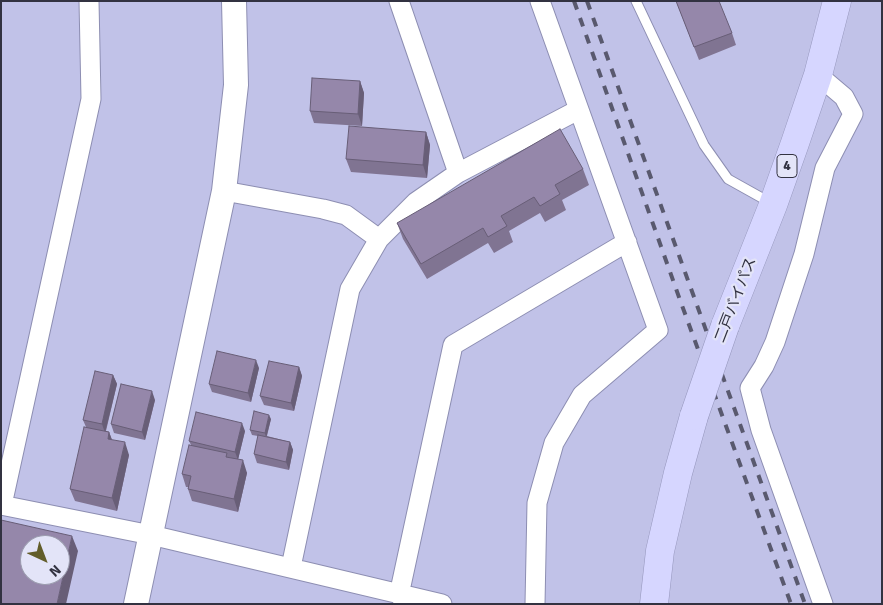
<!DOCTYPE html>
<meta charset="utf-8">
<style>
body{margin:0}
#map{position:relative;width:883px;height:605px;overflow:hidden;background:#c1c2e8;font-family:Signika,sans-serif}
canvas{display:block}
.frame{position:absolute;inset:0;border:2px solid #323241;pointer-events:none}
.north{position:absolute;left:20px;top:535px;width:50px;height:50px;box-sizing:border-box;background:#e3e4f8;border:1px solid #9c9daf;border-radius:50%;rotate:137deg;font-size:14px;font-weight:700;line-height:20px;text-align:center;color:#323241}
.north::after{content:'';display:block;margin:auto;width:18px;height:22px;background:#625d2a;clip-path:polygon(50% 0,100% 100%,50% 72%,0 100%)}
</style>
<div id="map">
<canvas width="883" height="605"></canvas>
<div class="frame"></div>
<div class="north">N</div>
</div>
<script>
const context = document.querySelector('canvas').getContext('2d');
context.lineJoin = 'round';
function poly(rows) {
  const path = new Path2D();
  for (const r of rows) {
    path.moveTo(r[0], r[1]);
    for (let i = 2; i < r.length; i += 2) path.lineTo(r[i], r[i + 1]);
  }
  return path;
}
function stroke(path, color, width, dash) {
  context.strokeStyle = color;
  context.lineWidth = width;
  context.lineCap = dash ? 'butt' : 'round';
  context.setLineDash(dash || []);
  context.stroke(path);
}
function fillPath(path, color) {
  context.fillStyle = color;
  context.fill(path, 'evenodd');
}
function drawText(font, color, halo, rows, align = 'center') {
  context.font = font + ' Signika,"Noto Sans JP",sans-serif';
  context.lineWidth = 4.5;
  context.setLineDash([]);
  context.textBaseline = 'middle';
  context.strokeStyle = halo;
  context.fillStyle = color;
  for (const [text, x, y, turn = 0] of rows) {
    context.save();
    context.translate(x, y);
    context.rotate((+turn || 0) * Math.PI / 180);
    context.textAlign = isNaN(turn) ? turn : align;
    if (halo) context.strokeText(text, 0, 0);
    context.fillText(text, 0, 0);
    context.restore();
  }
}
const service = poly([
 [636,1,704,145,728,179,771,203]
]);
const minor = poly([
 [399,1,458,173],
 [818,75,844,97,853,114,825,168,804,254,775,342,764,366,750,388,761,430,823,604],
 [224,191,323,209,346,215,379,239],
 [1,505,151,535,442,604],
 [2,505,91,99,89,1],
 [291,567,350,289,379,239,416,202,458,173,578,110],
 [399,595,453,345,627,242],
 [535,604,537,503,554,443,582,395,658,330,540,1]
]);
const tertiary = poly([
 [136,604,224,191,236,85,234,1]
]);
const trunk = poly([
 [725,326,773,205,795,143,818,75,837,1],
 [654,604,660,551,678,473,694,416]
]);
const rail = poly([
 [574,1,680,300,791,604],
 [587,1,805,604]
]);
const trunkBridge = poly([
 [694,416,725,326]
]);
const wall = poly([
 [676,1,732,33,736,45,699,60],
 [360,81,364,93,362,126,314,123,310,111],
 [426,132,430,145,427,178,351,172,346,159],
 [583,169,589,185,562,200,566,210,545,222,540,213,509,231,513,242,494,253,488,243,427,279,403,239,397,223],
 [299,367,302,376,294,411,264,405,260,396],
 [259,368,251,402,212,392,209,384],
 [113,375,117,384,106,431,109,432,112,440,129,455,117,511,75,501,70,489,86,427,83,420],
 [155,400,145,440,114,433,111,424],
 [271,419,267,436,290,442,293,450,289,470,257,463,254,454,258,436,252,435,250,430],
 [245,431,238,459,247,473,238,512,192,501,188,489,188,487,186,487,182,474,191,445,189,441]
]);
const shadedWall = poly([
 [360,81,364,93,362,126,358,114],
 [426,132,430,145,427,178,423,165],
 [256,360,259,368,251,402,248,393],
 [299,367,302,376,294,411,291,403],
 [113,375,117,384,105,433,102,424],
 [152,391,155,400,145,440,142,432],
 [269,415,271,419,266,438,265,433],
 [242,423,245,431,238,460,235,452],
 [109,432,114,445,108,439],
 [125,442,129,455,117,511,112,498],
 [290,442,293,450,289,470,286,462],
 [243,460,247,473,238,512,234,499],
 [72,536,78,551,66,604,57,604]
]);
const building = poly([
 [676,1,719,1,732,33,694,47,676,1],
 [312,78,360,81,358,114,310,111,312,78],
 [349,126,426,132,423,165,346,159,349,126],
 [560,129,583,169,555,185,560,194,540,206,534,197,501,216,507,226,488,237,483,228,421,264,397,223,560,129],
 [217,351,256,360,248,393,209,384,217,351],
 [269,361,299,367,291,403,260,396,269,361],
 [95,371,113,375,102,424,83,420,95,371],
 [121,384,152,391,142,432,111,424,121,384],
 [254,411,269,415,265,433,250,430,254,411],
 [196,412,242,423,235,452,189,441,196,412],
 [84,427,109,432,108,439,125,442,112,498,70,489,84,427],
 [258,435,290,442,286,462,254,454,258,435],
 [189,445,227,453,226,457,243,460,234,499,188,489,191,476,182,474,189,445],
 [1,520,72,536,57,604,1,604,1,520],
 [30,545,60,545,60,575,30,575,30,545]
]);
const shields = [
 [787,166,20]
];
const shieldNames = [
 ["4",787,166]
];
const streetNames = [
 ["二戸バイパス",736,300,-69]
];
stroke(service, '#8d8eb2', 11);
stroke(minor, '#8d8eb2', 21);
stroke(tertiary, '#8d8eb2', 26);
stroke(trunk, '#9596bc', 29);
stroke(service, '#fff', 9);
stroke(minor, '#fff', 19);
stroke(tertiary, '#fff', 24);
stroke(trunk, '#d6d6ff', 28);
stroke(rail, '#59596e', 4, [9, 9]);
stroke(trunkBridge, '#9596bc', 29, []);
stroke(trunkBridge, '#d6d6ff', 28);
fillPath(wall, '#807492');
fillPath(shadedWall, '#685e77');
fillPath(building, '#9587aa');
stroke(building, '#685e77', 1);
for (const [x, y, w] of shields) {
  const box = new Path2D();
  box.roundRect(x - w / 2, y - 11.5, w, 23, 4);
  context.fillStyle = '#e3e4f8';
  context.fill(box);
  stroke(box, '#323241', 1);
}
drawText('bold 14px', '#323241', null, shieldNames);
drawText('15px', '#323241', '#e3e4f8', streetNames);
</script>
